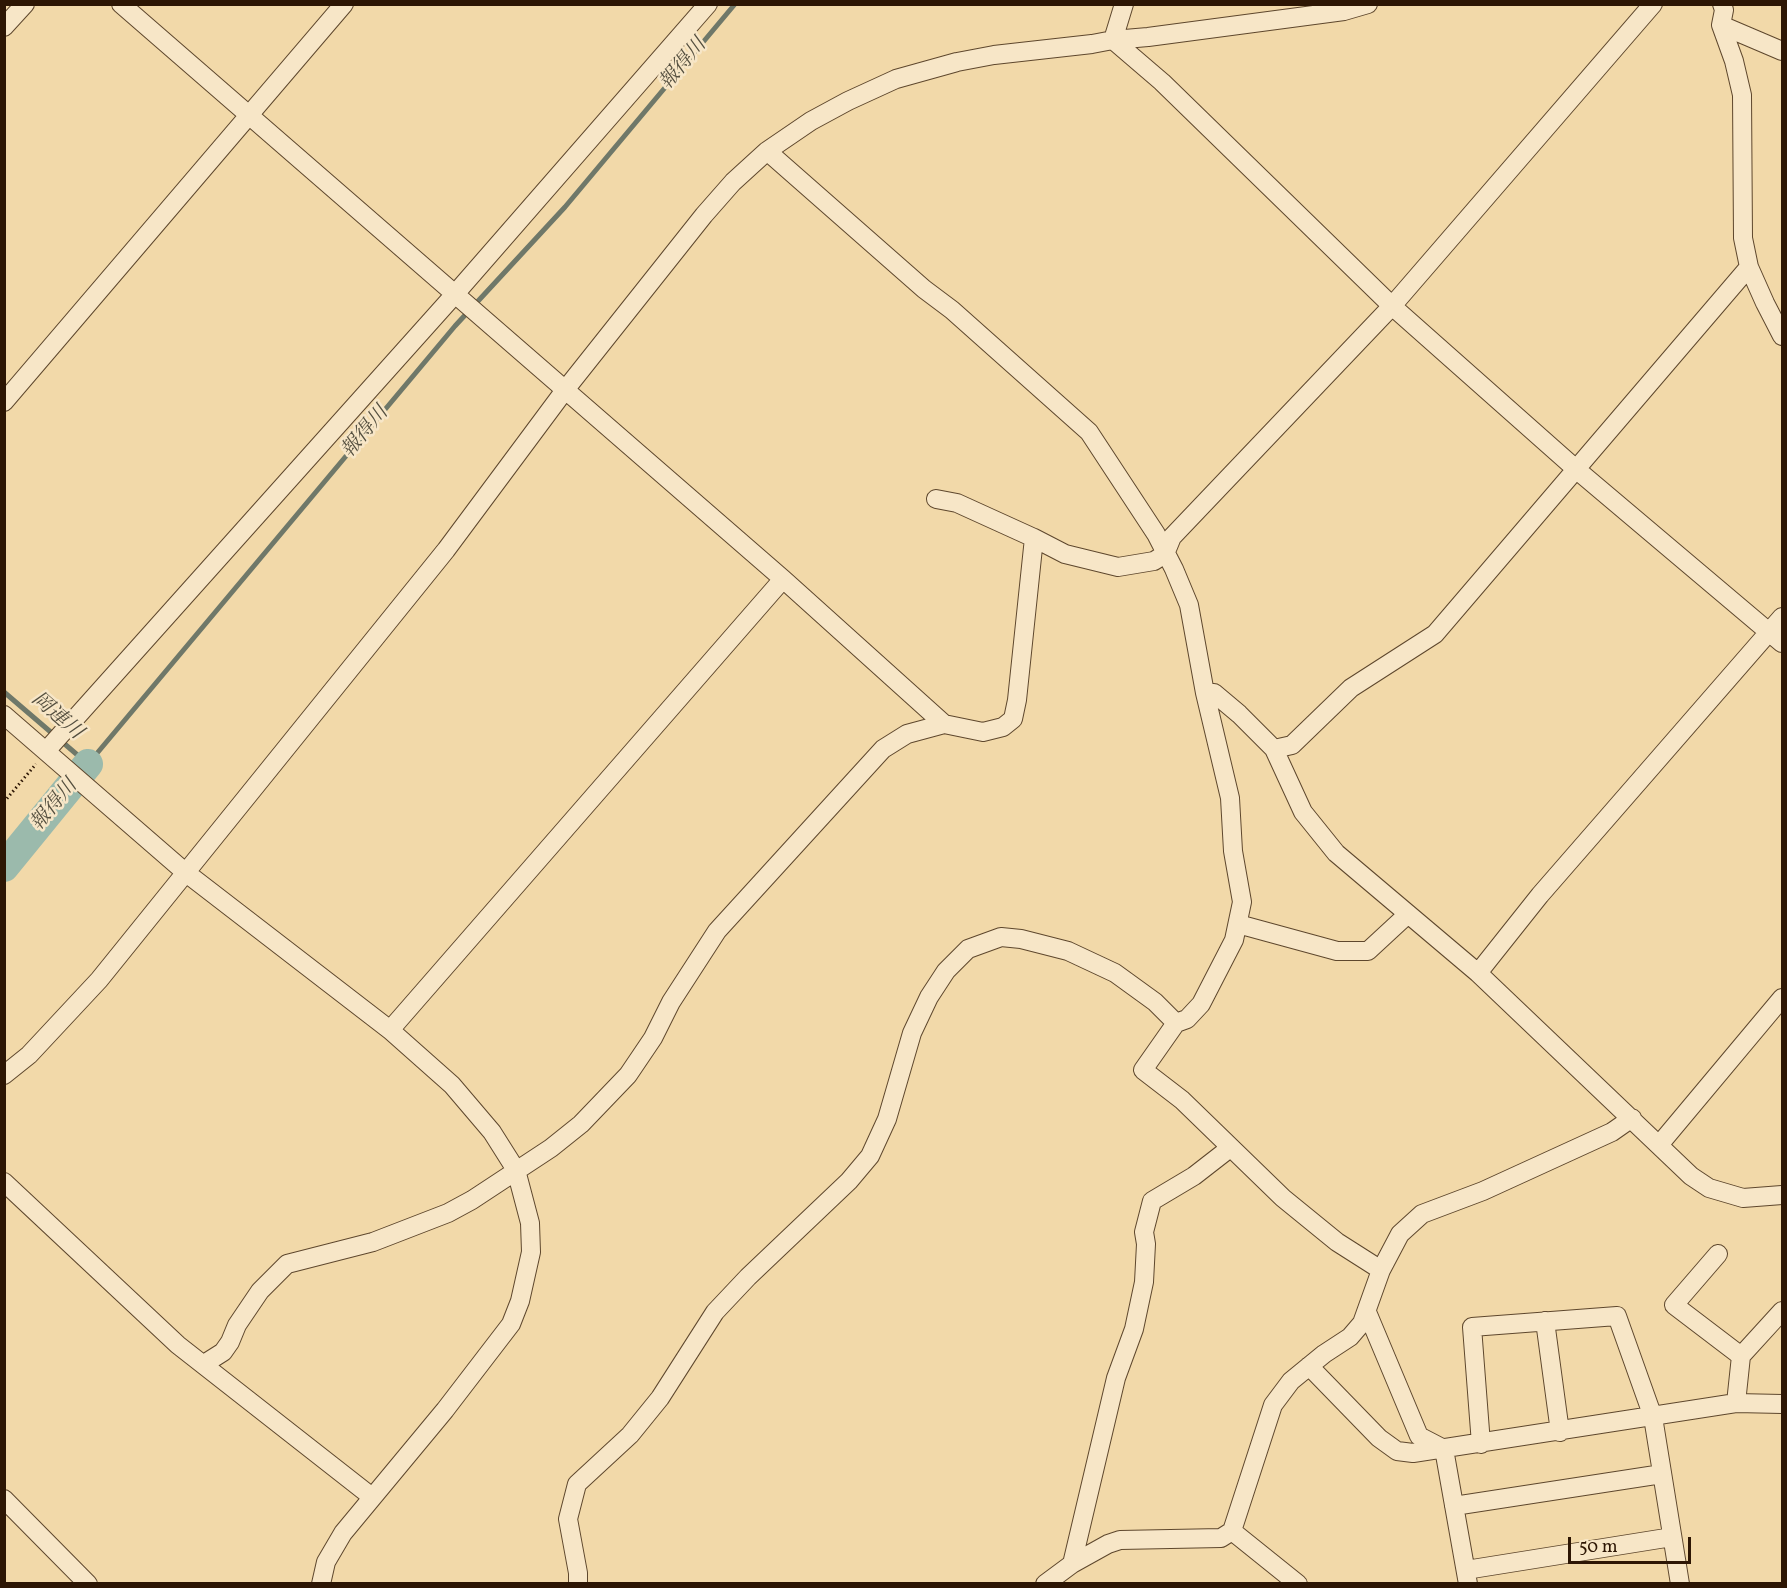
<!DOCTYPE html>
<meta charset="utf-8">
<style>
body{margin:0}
#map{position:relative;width:1787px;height:1588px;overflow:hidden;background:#f2d9a9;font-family:Vollkorn,serif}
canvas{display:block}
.frame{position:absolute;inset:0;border:6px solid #2d1604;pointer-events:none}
.scale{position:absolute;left:1568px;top:1537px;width:123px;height:27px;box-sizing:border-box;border:3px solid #2d1604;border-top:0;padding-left:8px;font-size:18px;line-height:21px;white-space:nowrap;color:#2d1604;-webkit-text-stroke:4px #f7e6c7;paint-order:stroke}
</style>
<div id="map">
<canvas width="1787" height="1588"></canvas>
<div class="frame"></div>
<div class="scale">50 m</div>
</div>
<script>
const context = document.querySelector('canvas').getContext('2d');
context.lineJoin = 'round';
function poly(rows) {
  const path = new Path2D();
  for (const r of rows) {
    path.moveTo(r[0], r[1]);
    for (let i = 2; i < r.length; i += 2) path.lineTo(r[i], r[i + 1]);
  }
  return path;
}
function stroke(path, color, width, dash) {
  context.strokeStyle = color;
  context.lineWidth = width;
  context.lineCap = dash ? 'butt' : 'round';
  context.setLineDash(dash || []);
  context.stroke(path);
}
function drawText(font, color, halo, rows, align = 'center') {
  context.font = font + ' Vollkorn,"Noto Serif JP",serif';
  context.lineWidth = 5;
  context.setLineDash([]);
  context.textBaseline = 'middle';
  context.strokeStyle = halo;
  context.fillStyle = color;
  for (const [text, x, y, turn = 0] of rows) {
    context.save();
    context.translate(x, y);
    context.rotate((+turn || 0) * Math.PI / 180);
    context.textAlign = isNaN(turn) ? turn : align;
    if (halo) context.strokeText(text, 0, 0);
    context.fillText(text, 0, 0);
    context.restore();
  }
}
const stream = poly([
 [4,692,88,764,455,326,565,207,735,4]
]);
const river = poly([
 [4,867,88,764]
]);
const path = poly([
 [4,802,36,764]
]);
const minor = poly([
 [121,4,783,579,944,724],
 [1722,4,1724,10,1721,25,1734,61,1742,95,1743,238,1749,267,1765,303,1782,336],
 [1721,25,1782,51],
 [4,27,25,4],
 [1113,40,1162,82,1392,306,1577,470,1782,643],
 [1113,40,1124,4],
 [767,151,924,289,952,310,1089,432,1156,534,1174,569,1189,605,1205,693,1230,798,1233,851,1242,902,1234,940,1201,1004,1187,1019,1176,1023,1143,1070,1182,1100,1283,1198,1337,1242,1381,1270],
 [4,402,344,4],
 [936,499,957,503,1034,538],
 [1205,693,1214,693,1239,714,1274,749,1303,812,1336,853,1478,973,1691,1176,1709,1188,1743,1198,1782,1195],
 [4,715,185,872,390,1030,452,1085,492,1132,516,1170,530,1223,531,1252,520,1301,511,1324,445,1410,343,1533,326,1562,321,1584],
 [1274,749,1292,745,1351,688,1435,634,1749,267],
 [46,751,455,294,708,4],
 [1238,924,1337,951,1368,951,1408,914],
 [1478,973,1540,895,1782,617],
 [390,1030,783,579],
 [4,1075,29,1055,99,980,446,550,565,390,704,215,733,182,767,151,811,121,848,101,896,79,957,62,994,55,1092,44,1113,40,1148,37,1344,11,1368,4],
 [1659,1145,1782,998],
 [4,1182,178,1345,372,1497],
 [1718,1254,1674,1305,1741,1356],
 [1367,1312,1419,1436,1444,1449,1468,1584],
 [1545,1321,1560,1432],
 [204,1364,223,1352,230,1342,237,1325,260,1291,287,1264,373,1242,448,1213,472,1200,551,1148,581,1124,628,1075,653,1038,671,1002,717,931,883,749,907,734,944,724,983,732,1003,727,1013,719,1017,700,1034,538,1065,554,1118,567,1154,561,1165,554,1172,537,1392,306,1653,4],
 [1309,1366,1379,1438,1397,1451,1413,1453,1736,1403,1782,1404],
 [1736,1403,1741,1356,1782,1311],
 [1481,1444,1472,1327,1617,1316,1653,1417,1680,1584],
 [4,1499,88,1584],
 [1454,1506,1662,1474],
 [1232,1531,1298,1584],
 [1072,1564,1116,1378,1134,1329,1144,1282,1146,1244,1144,1232,1152,1201,1194,1176,1230,1148],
 [1466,1570,1672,1537],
 [578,1584,578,1573,568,1519,577,1484,630,1435,660,1398,715,1312,748,1277,849,1181,870,1156,887,1119,912,1033,929,997,946,971,968,949,1001,937,1021,939,1068,951,1115,973,1155,1002,1176,1023],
 [1045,1584,1072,1564,1108,1544,1120,1540,1221,1538,1232,1531,1273,1405,1291,1381,1324,1354,1350,1337,1362,1323,1381,1270,1400,1234,1422,1214,1483,1191,1612,1132,1632,1118]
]);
const waterNames = [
 ["報得川",684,65,-50],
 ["報得川",366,433,-50],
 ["岡連川",56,717,41],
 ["報得川",55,806,-50]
];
stroke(stream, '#6f7869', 5);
stroke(river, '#9bbaac', 30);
stroke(minor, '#5e472d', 20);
stroke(path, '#2d1604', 3, [1.5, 3]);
stroke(minor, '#f7e6c7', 18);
drawText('italic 20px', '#544f3f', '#f7e6c7', waterNames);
</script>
